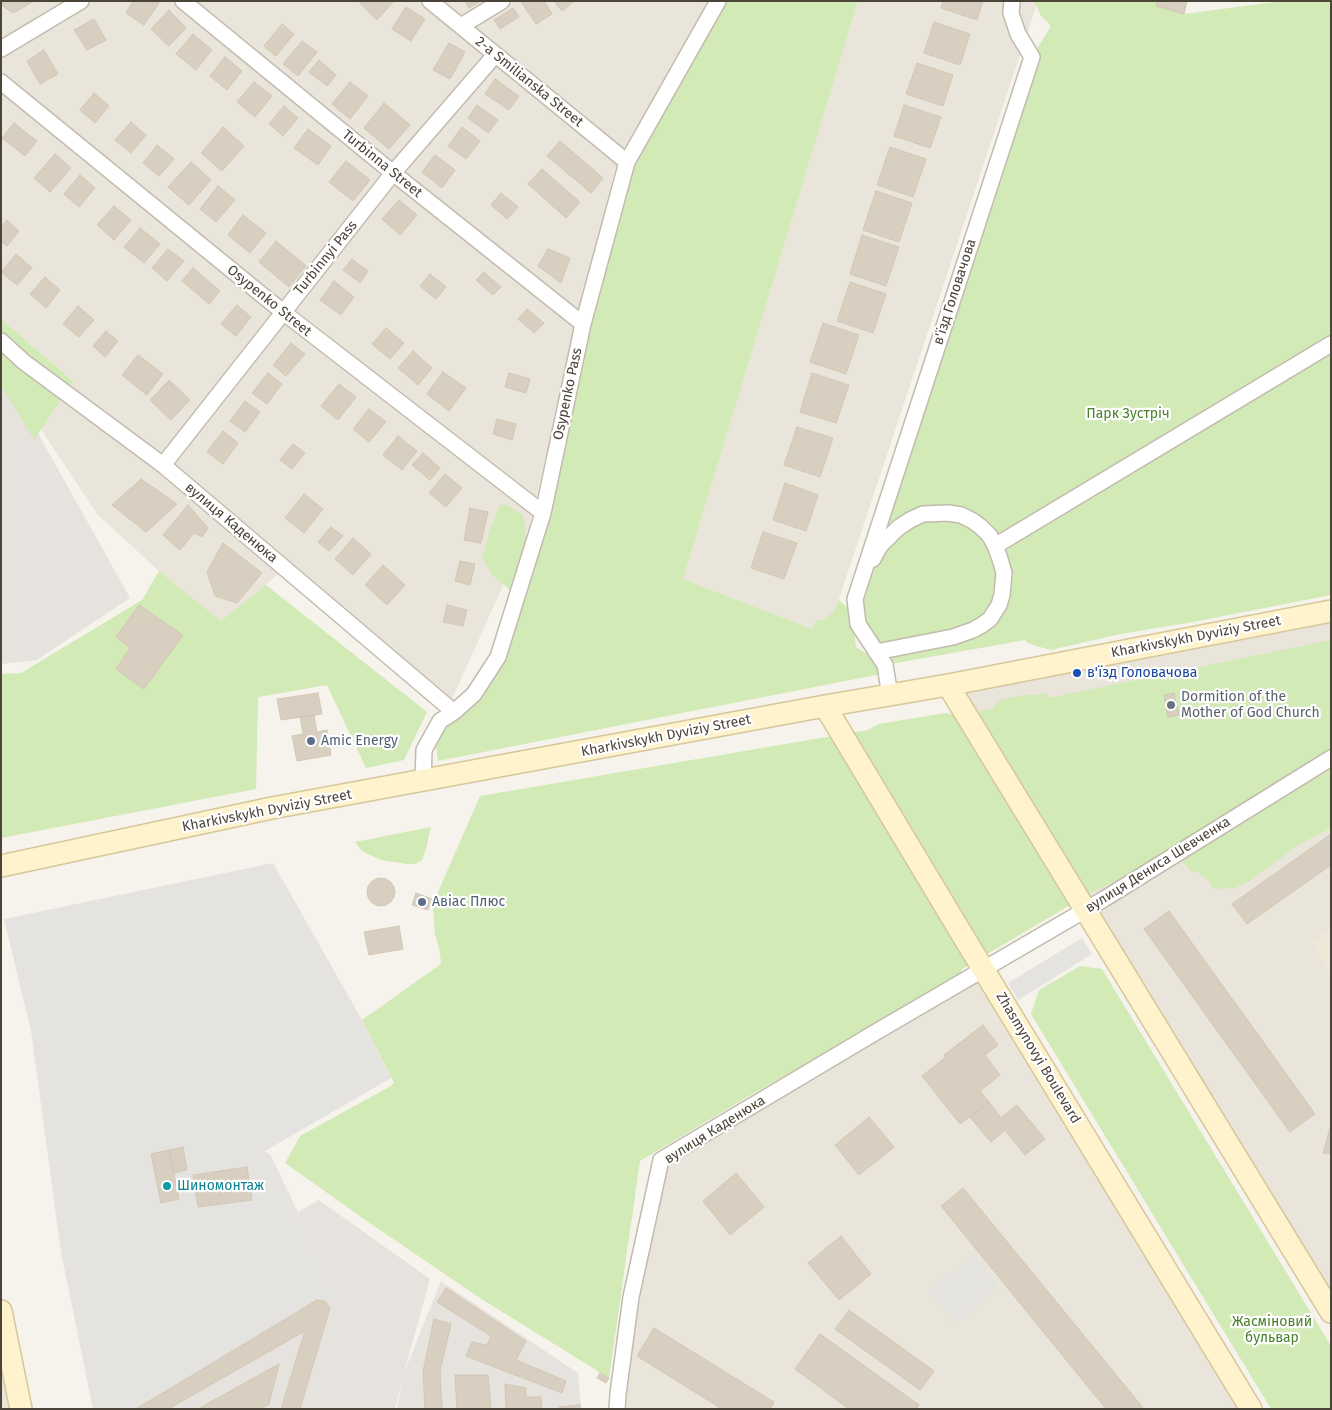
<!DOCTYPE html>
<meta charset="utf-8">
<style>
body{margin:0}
#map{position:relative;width:1332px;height:1410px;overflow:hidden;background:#f6f3ec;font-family:"Fira Sans",sans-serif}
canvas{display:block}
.frame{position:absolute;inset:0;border:2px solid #4b4439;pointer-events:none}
</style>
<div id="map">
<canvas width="1332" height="1410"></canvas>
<div class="frame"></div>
</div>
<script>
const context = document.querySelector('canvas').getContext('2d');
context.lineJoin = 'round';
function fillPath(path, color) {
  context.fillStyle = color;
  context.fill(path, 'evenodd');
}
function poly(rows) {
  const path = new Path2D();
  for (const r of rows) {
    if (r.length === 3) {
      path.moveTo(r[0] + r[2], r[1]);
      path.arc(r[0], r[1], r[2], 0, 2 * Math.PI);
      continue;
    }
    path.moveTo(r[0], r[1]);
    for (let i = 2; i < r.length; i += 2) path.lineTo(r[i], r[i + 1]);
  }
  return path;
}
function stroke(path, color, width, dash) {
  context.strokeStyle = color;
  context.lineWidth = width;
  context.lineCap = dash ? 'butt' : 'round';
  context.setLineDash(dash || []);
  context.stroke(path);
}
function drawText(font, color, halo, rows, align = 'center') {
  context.font = font + ' "Fira Sans",sans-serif';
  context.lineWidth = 4.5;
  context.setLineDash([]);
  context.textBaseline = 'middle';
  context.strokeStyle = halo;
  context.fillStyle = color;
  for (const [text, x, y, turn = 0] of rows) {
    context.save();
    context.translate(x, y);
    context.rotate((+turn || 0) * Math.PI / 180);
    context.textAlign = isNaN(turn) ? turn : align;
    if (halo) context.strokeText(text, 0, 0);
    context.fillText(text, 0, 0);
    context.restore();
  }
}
const residential = poly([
 [1,1,710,1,615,170,528,530,452,699,291,562,266,585,221,622,159,571,97,514,38,425,73,381,1,319],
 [858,1,1038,1,827,635,683,579],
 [1331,612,1331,1312,948,685],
 [984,970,1251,1409,617,1409,661,1160],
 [1,1369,10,1409,1,1409]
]);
const industrial = poly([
 [1,367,130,598,37,660,1,664],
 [319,1200,430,1279,404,1373,441,1281,578,1373,581,1409,397,1409,402,1382,395,1409,129,1409,337,1294,298,1212]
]);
const education = poly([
 [1331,930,1331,974,1312,941]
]);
const green = poly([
 [724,1,858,1,683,579,812,629,816,621,824,620,830,615,835,609,839,600,852,612,856,647,876,660,881,674,438,761,435,738,471,705,520,595,511,591,491,574,482,557,490,530,500,505,507,505,523,515,527,539,532,550,549,488,632,171],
 [1034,1,1187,1,1184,14,1282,1,1331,1,1331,595,1188,623,1120,634,1051,650,1036,646,1026,642,1025,640,885,665,855,599,1032,57,1051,26,1041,16],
 [1,319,73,381,34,440,1,385],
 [159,571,221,621,266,585,427,712,404,760,366,768,327,685,258,697,256,789,1,838,1,674,21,673,142,600],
 [1331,640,1331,828,1300,844,1248,882,1235,888,1213,889,1209,881,1197,872,1191,871,1183,862,1171,853,1161,857,1087,895,962,969,959,975,900,1011,749,1096,640,1161,609,1378,483,1300,371,1224,285,1163,300,1136,389,1087,394,1083,362,1020,441,964,440,953,435,934,433,908,438,892,480,796,868,730,879,724,945,713,958,715,986,710,993,709,995,704,1001,700,1012,697,1048,693,1048,698],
 [431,827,426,849,422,860,415,864,407,864,381,860,362,851,355,842],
 [1080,966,1102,969,1331,1346,1331,1409,1271,1409,1031,1014,1039,990]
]);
const parking = poly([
 [273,863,362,1020,391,1078,265,1151,271,1156,337,1294,129,1409,93,1409,61,1252,31,1031,4,919],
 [1082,938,1092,954,1018,1000,1008,983],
 [973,1255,999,1287,955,1324,928,1292]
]);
const building = poly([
 [1,1,34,1,13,13,1,5,1,1],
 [133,1,156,1,159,3,144,25,126,13,133,1],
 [358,1,394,1,377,20,358,1],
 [465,1,481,1,469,8,465,1],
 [523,1,544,1,552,14,536,24,521,2,523,1],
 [554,1,574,1,562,11,554,1],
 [943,1,983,1,977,20,941,8,943,1],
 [1157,1,1187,1,1184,14,1156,6,1157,1],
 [406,7,425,19,411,41,392,29,406,7],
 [513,8,519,17,500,29,494,20,513,8],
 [169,10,186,28,169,46,151,29,169,10],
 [94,19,106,40,87,50,74,30,94,19],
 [934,22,970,34,960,65,924,53,934,22],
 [282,24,294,34,276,56,264,46,282,24],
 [193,34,212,50,196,70,176,54,193,34],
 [302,41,317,52,298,76,283,64,302,41],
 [449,43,465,52,450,79,433,70,449,43],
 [44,50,58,74,40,84,27,61,44,50],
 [225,57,242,71,227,90,210,76,225,57],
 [319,60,336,75,327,86,309,72,319,60],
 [917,63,953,75,943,106,906,94,917,63],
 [495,79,519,96,509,110,485,94,495,79],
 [254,82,272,96,255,117,237,102,254,82],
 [350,82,368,96,350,119,332,104,350,82],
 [94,93,109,106,95,123,80,110,94,93],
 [384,103,410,125,389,149,364,128,384,103],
 [477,105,498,120,488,133,468,118,477,105],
 [904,105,941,117,930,148,894,136,904,105],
 [284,106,298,118,283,136,269,124,284,106],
 [131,122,146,135,131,153,115,140,131,122],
 [14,123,37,141,25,156,2,138,14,123],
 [223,127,244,146,222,171,201,153,223,127],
 [462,127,480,141,466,159,448,146,462,127],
 [308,129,331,146,318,165,294,148,308,129],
 [560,141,603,178,591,193,547,156,560,141],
 [157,145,174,159,159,176,143,163,157,145],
 [890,147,926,159,913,197,877,185,890,147],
 [55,154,71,168,50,192,34,178,55,154],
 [435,155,455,170,442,188,422,172,435,155],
 [346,161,370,180,353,201,329,182,346,161],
 [191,162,211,180,189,205,168,187,191,162],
 [542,169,580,202,566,218,528,184,542,169],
 [80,175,95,188,79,207,64,194,80,175],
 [218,186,235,200,216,222,200,209,218,186],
 [876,191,912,203,899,242,863,230,876,191],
 [501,193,518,207,507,219,491,205,501,193],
 [399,200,417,215,400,235,382,219,399,200],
 [114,206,131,220,114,240,97,225,114,206],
 [243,215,266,233,250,253,228,235,243,215],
 [7,220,19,231,7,246,1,241,1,227,7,220],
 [140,228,160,244,144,263,124,247,140,228],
 [862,235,899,247,886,286,850,274,862,235],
 [276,241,306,266,289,287,259,262,276,241],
 [168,249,184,261,167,281,152,268,168,249],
 [548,249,570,258,561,283,538,266,548,249],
 [16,254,32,268,17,285,1,272,16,254],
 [352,259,368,271,360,283,343,270,352,259],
 [193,268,220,291,209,304,182,281,193,268],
 [484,272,501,287,493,295,476,280,484,272],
 [430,274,446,287,436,299,420,286,430,274],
 [45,277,60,290,46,308,30,294,45,277],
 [334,281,354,297,341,315,320,300,334,281],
 [850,282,886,294,873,333,837,321,850,282],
 [237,305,251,317,236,336,221,324,237,305],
 [78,306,94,320,79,337,63,324,78,306],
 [527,309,544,323,534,333,518,319,527,309],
 [823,323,859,335,846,374,810,362,823,323],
 [386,328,404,343,390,359,372,344,386,328],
 [106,331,118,341,105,357,93,346,106,331],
 [291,343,305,354,286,376,273,365,291,343],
 [413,351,432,368,418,385,398,368,413,351],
 [138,355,163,374,147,395,122,375,138,355],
 [443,372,466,388,449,411,427,394,443,372],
 [268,373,282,384,267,404,252,393,268,373],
 [509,373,530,379,526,393,505,387,509,373],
 [812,373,849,385,836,423,800,412,812,373],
 [169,380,190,400,171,420,150,400,169,380],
 [339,384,356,397,338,420,321,406,339,384],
 [245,401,260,412,245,432,230,421,245,401],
 [369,409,386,422,369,442,353,429,369,409],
 [497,419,516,424,512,440,493,434,497,419],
 [797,427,833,438,820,477,784,465,797,427],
 [223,431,238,443,223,464,207,452,223,431],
 [398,436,417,451,402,470,383,455,398,436],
 [293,444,305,453,292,469,280,460,293,444],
 [423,453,440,468,430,480,412,465,423,453],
 [445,474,462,488,446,507,429,493,445,474],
 [141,479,177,504,146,532,112,505,141,479],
 [785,483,818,495,806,531,773,520,785,483],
 [304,494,323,509,304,533,285,518,304,494],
 [188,505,208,528,202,537,194,533,180,550,163,535,188,505],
 [470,508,488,512,481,543,464,540,470,508],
 [331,527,343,536,329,551,318,542,331,527],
 [763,532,797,543,784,579,751,568,763,532],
 [353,538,371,554,353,575,335,559,353,538],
 [223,543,262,573,237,603,215,596,207,572,223,543],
 [460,561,475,564,470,585,455,581,460,561],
 [383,565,405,585,387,605,365,585,383,565],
 [139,605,183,635,144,689,116,669,130,648,116,637,139,605],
 [447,605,467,610,463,626,443,622,447,605],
 [318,693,322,714,281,720,277,699,318,693],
 [1174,693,1179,715,1168,717,1164,695,1174,693],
 [314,715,317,732,327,730,331,755,297,761,292,736,303,734,300,717,314,715],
 [1331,834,1331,865,1247,924,1232,904,1331,834],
 [381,892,14],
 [416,893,432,899,428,910,412,905,416,893],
 [1169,911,1315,1114,1290,1132,1144,929,1169,911],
 [399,926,403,949,369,955,364,932,399,926],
 [983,1025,998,1045,985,1055,1000,1075,980,1091,989,1102,960,1124,922,1076,946,1057,944,1055,983,1025],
 [989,1102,1001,1118,1017,1105,1045,1139,1025,1155,1005,1130,991,1142,970,1117,989,1102],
 [869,1117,894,1147,859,1175,835,1145,869,1117],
 [1330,1128,1331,1128,1331,1154,1323,1153,1330,1128],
 [183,1147,187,1170,174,1173,169,1150,183,1147],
 [169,1150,179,1199,161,1203,151,1154,169,1150],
 [247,1167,252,1200,198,1207,193,1175,247,1167],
 [736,1173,764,1207,730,1235,703,1201,736,1173],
 [963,1188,1144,1409,1106,1409,941,1206,963,1188],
 [841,1236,871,1274,839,1300,808,1263,841,1236],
 [446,1288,526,1341,516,1360,566,1381,562,1393,466,1356,472,1342,487,1345,491,1336,437,1302,446,1288],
 [317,1300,325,1301,330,1308,300,1409,281,1409,305,1331,168,1409,136,1409,317,1300],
 [849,1310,934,1371,920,1390,835,1329,849,1310],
 [434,1319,451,1324,440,1371,442,1409,425,1409,423,1372,434,1319],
 [654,1328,774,1402,770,1409,722,1409,637,1356,654,1328],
 [820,1334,919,1405,916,1409,849,1409,795,1369,820,1334],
 [279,1364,269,1404,260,1409,198,1409,279,1364],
 [600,1373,609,1378,606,1383,597,1378,600,1373],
 [455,1375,488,1375,491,1409,457,1409,455,1375],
 [505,1384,526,1388,526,1397,541,1397,542,1409,506,1409,505,1384],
 [580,1405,580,1409,560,1409,559,1407,580,1405]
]);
const street = poly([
 [183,1,393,173,583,324],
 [430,1,627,162],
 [461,26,502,1],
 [1,49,81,1],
 [1,82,283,312,543,513],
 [1,341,24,362,163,465,454,712],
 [163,465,393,173,495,55],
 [995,546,1331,344],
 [873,559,880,546,898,528,910,520,923,514,948,513,961,515,973,521,981,527,990,536,996,548,1000,559,1004,573,1002,595,999,605,990,619,982,625,973,630,953,637,876,652],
 [890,696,885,665,858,624,855,599,1032,57,1018,34,1011,13,1012,1],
 [423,781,424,750,440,721,454,712,474,694,498,657,543,513,583,324,627,162,718,1],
 [617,1409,618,1394,631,1297,661,1160,876,1032,1104,899,1331,758]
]);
const secondary = poly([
 [948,685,1331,1312],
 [825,706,963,936,1251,1409],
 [1,866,272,808,825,706,948,685,1331,611],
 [1,1311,21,1409]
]);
const markers = [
 [1077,673,5,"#1a4fb4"],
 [1171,705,5,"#6b7280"],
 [311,741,5,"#5c6f8a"],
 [422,902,5,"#5c6f8a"],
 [167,1186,5,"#0f9aa8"]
];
const streetNames = [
 ["2-a Smilianska Street",529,82,39],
 ["Turbinna Street",382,164,39],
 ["Turbinnyi Pass",326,258,-51],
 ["в'їзд Головачова",955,292,-72],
 ["Osypenko Street",269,301,39],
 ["Osypenko Pass",568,394,-78],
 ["вулиця Каденюка",231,523,40],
 ["Kharkivskykh Dyviziy Street",1196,637,-11],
 ["Kharkivskykh Dyviziy Street",666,736,-11],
 ["Kharkivskykh Dyviziy Street",267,811,-11],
 ["вулиця Дениса Шевченка",1158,865,-32],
 ["Zhasmynovyi Boulevard",1038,1058,59],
 ["вулиця Каденюка",715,1130,-32]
];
const parkNames = [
 ["Парк Зустріч",1128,414],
 ["Жасміновий",1272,1322],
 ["бульвар",1272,1338]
];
const transitNames = [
 ["в'їзд Головачова",1087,673]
];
const worshipNames = [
 ["Dormition of the",1181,697],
 ["Mother of God Church",1181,713]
];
const serviceNames = [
 ["Amic Energy",321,741],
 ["Авіас Плюс",432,902]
];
const cultureNames = [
 ["Шиномонтаж",177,1186]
];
fillPath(residential, '#eae5da');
fillPath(industrial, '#e6e2dd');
fillPath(education, '#efe8d6');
fillPath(green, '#d2eab5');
fillPath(parking, '#e5e3e0');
fillPath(building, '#d8cfc1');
stroke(building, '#d3c7b4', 1);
stroke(street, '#c2bbae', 18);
stroke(secondary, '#d6c79b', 24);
stroke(street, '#fff', 15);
stroke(secondary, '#fff3cd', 21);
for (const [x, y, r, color] of markers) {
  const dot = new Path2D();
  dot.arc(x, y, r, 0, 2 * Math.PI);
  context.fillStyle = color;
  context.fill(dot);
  stroke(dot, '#fff', 2);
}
drawText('14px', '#4b4439', '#fff', streetNames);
drawText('14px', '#4a7f2a', '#fff', parkNames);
drawText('14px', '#164399', '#fff', transitNames, 'left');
drawText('14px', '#5b616d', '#fff', worshipNames, 'left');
drawText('14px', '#4e5e75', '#fff', serviceNames, 'left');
drawText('14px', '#0d838f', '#fff', cultureNames, 'left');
</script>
